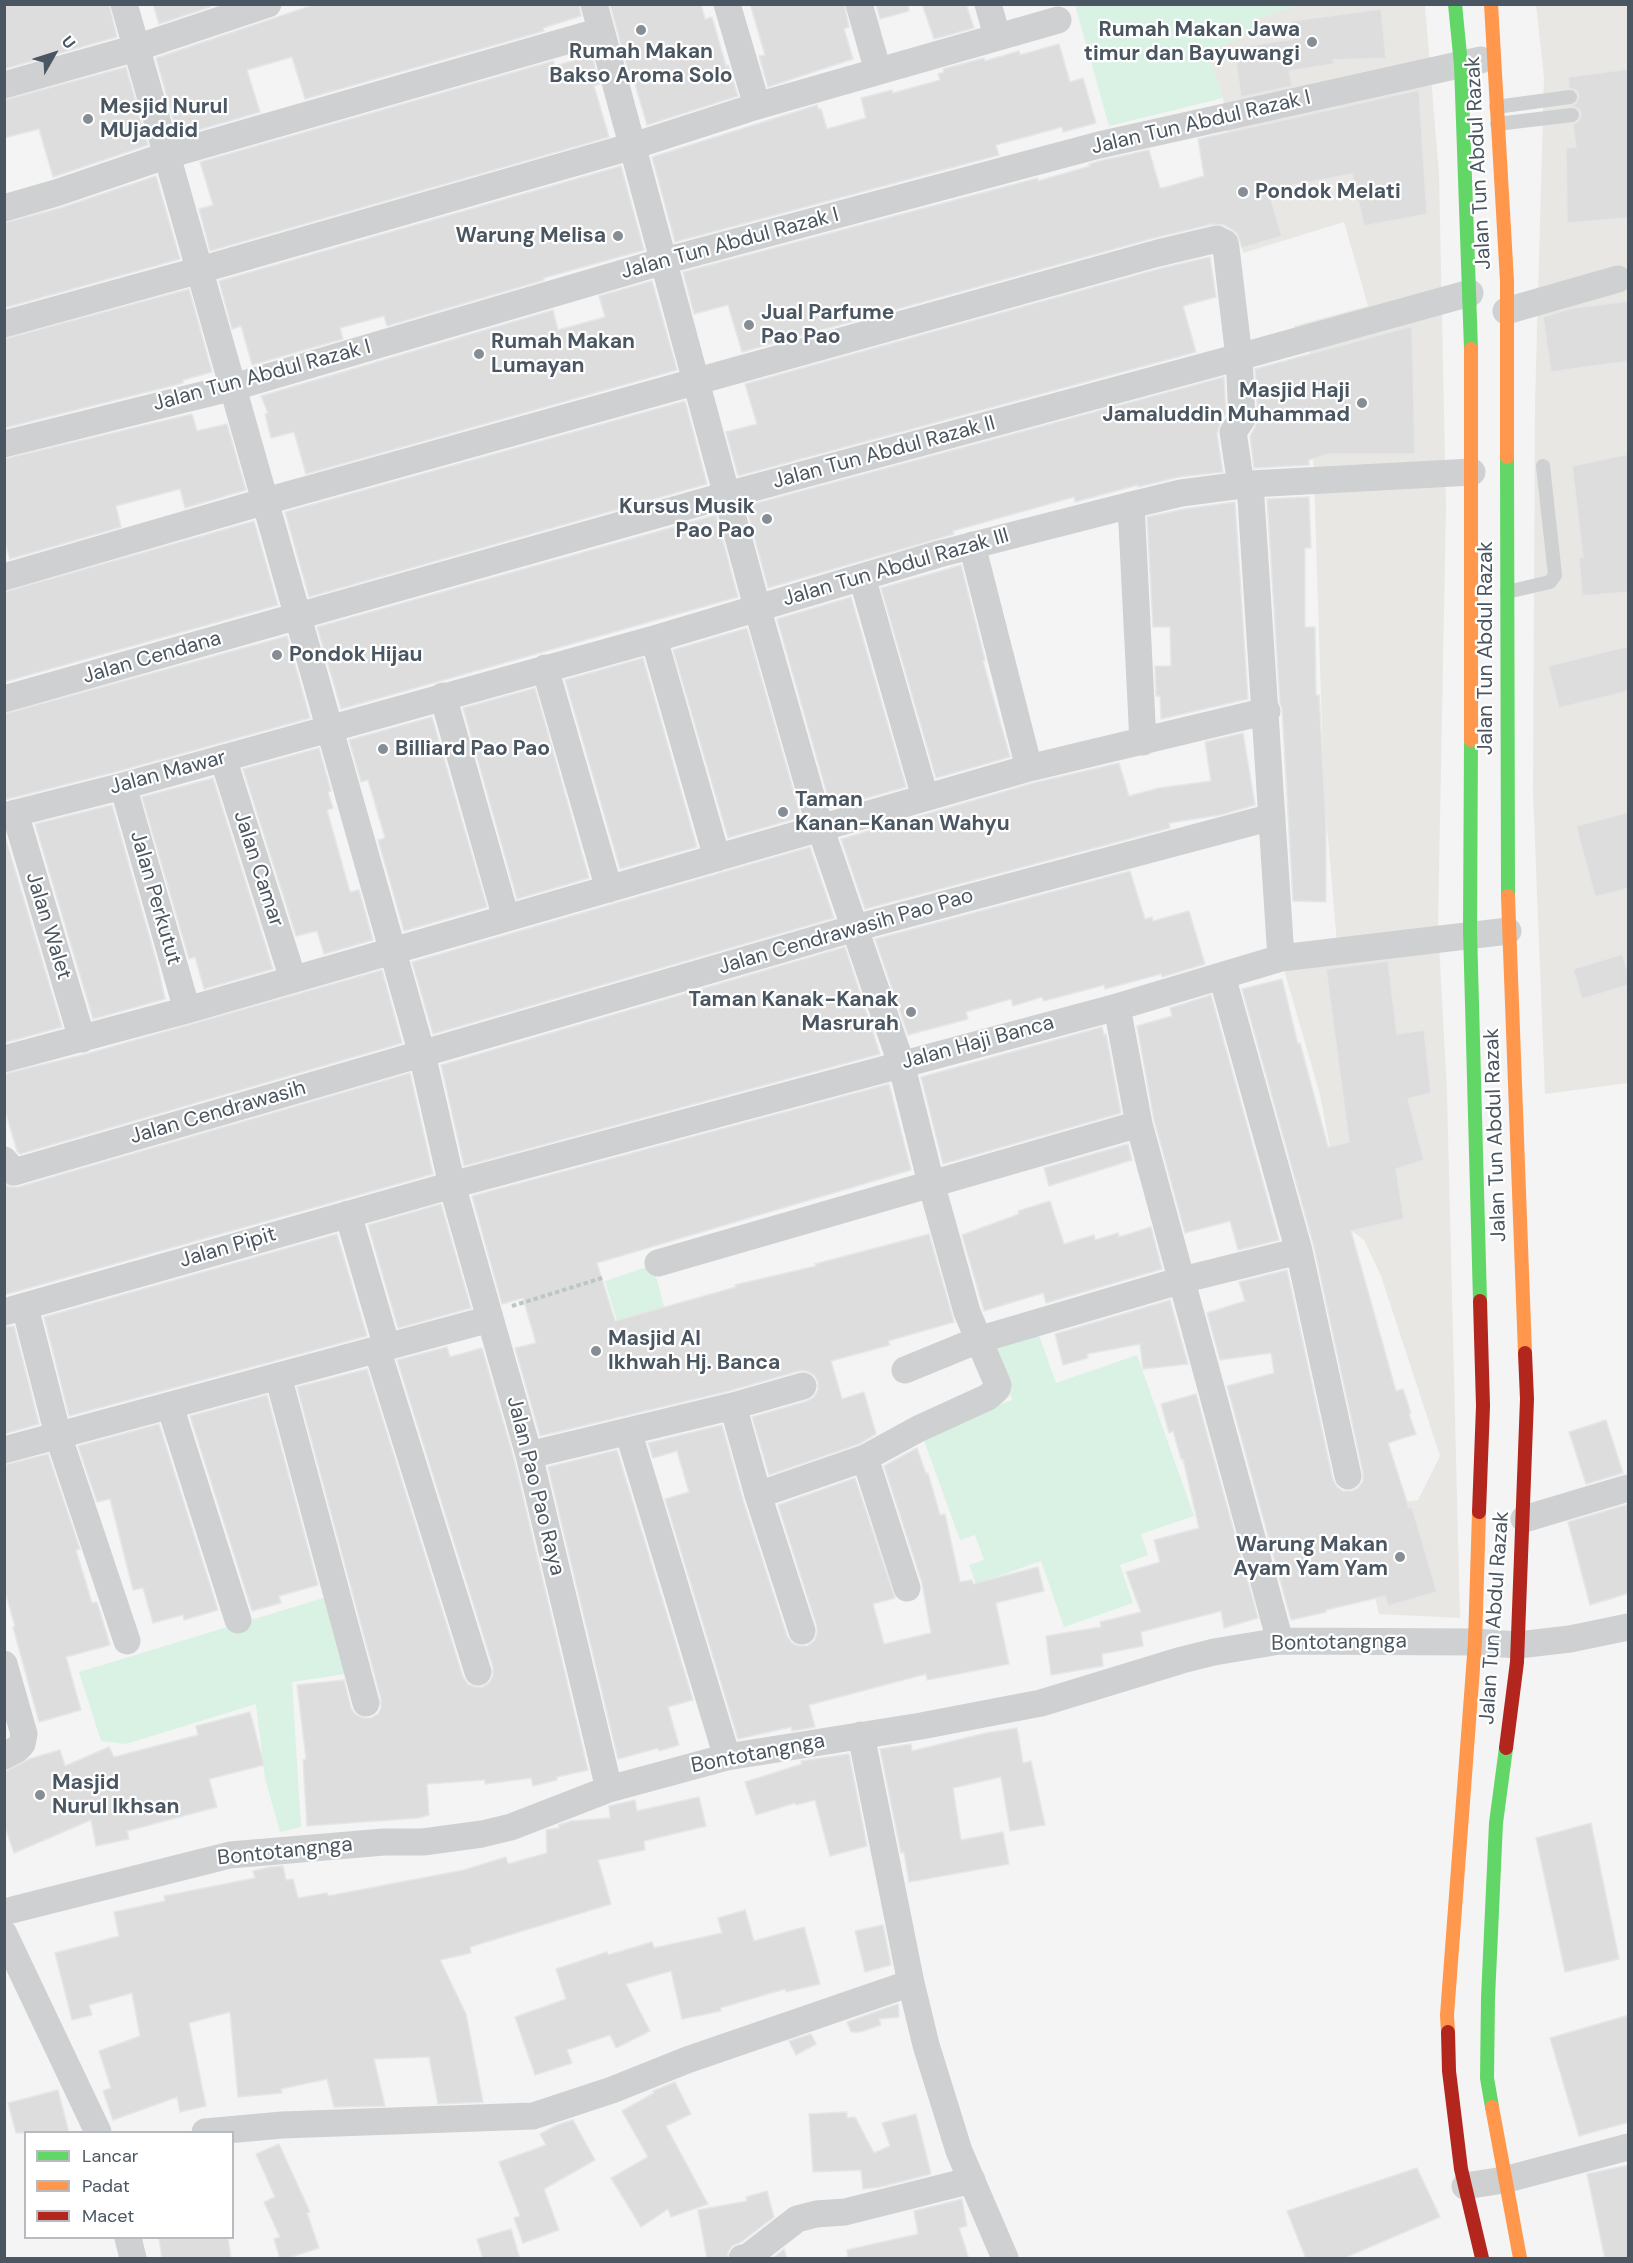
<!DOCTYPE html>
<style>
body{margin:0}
#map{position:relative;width:1633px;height:2263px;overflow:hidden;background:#f4f4f4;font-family:"DM Sans",sans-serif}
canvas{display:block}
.frame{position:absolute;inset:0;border:6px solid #4a5661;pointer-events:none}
.legend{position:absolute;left:24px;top:2131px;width:210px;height:108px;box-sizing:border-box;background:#fff;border:2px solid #b7bbc0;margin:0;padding:8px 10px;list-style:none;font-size:18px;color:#4a5661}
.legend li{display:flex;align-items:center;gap:12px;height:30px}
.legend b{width:30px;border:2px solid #b7bbc0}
.north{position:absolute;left:24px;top:24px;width:60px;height:60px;-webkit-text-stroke:4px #fff;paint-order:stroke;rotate:51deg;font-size:16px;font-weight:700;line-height:24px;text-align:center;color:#4a5661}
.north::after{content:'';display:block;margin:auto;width:21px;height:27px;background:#4a5661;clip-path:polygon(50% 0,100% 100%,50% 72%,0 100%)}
</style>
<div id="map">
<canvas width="1633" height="2263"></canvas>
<div class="frame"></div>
<ul class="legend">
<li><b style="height:8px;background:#63d668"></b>Lancar</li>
<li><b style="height:8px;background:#ff974d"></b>Padat</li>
<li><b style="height:8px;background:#b3261e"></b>Macet</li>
</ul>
<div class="north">U</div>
</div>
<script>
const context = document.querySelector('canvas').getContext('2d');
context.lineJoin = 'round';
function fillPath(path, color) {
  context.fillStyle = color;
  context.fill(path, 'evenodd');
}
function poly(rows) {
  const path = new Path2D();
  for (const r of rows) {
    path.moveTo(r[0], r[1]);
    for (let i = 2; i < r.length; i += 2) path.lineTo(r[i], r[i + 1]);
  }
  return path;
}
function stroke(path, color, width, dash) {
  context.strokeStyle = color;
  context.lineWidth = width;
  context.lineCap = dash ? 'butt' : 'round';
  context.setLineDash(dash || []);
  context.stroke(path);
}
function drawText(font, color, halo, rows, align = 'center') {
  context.font = font + ' "DM Sans",sans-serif';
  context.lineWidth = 4.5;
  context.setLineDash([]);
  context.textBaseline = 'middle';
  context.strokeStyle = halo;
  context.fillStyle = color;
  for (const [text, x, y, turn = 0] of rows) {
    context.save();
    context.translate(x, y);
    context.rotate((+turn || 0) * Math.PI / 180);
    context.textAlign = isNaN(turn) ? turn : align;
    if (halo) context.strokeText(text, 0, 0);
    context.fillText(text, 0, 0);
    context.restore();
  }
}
const commercial = poly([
 [1300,5,1425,5,1439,174,1446,508,1438,924,1447,1093,1460,1618,1379,1614,1354,1509,1418,1500,1440,1456,1381,1276,1364,1240,1345,1226,1320,1095,1283,966,1338,956,1324,792,1310,352,1294,326,1368,306,1344,222,1243,253,1223,98,1208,53,1251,31,1254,19],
 [1536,5,1628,5,1628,1083,1545,1094,1533,792,1535,402,1544,78]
]);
const green = poly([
 [1075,5,1075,4,1300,5,1255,19,1251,31,1208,53,1223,98,1109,126],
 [653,1265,665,1310,618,1324,605,1281],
 [1036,1327,1056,1383,1137,1355,1194,1516,1141,1534,1148,1555,1120,1565,1133,1603,1064,1627,1041,1561,976,1584,969,1565,984,1560,975,1535,960,1540,921,1432,1012,1400,992,1342],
 [330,1596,345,1674,292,1682,301,1827,280,1832,265,1778,256,1704,126,1744,101,1741,79,1672]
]);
const building = poly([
 [4,4,109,4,117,37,4,69,4,4],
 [153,4,209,4,210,7,159,24,153,4],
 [316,4,579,4,581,16,543,28,544,31,305,99,292,57,247,70,260,112,178,136,156,58,316,4],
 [610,4,701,4,705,19,712,17,726,66,728,65,738,96,647,125,632,74,629,75,610,4],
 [750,4,844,4,849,27,844,29,853,59,768,87,759,56,765,55,750,4],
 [876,4,908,4,909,11,880,19,876,4],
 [922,4,966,4,974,28,934,39,922,4],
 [1381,9,1386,58,1333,60,1334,64,1289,71,1292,86,1241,97,1234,48,1293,39,1291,21,1381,9],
 [1059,44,1070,82,1083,78,1096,123,1063,132,1062,127,996,145,999,155,675,242,652,157,817,105,818,109,821,109,827,129,866,118,861,98,892,90,893,93,940,80,938,74,944,72,943,69,984,58,985,61,1019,51,1020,55,1059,44],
 [592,55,599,84,594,86,609,137,210,251,199,209,213,205,200,162,553,61,555,66,592,55],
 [126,67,148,145,53,177,39,129,4,138,4,100,126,67],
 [1629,69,1629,218,1567,223,1566,148,1576,147,1573,124,1578,122,1581,115,1579,109,1571,106,1576,104,1579,96,1577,91,1569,88,1568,77,1629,69],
 [1419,90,1427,214,1364,226,1352,174,1268,190,1282,236,1242,248,1237,233,1224,225,1213,224,1154,238,742,352,728,305,694,314,683,272,1038,178,1038,181,1090,166,1089,164,1103,160,1149,150,1160,188,1163,188,1204,176,1198,139,1419,90],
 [621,166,644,250,544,278,544,280,387,326,384,316,340,328,343,339,252,365,241,326,232,329,219,281,621,166],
 [156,176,180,259,4,308,4,223,60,208,156,176],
 [1210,257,1216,297,1183,306,1196,352,738,476,726,432,757,424,745,384,1162,268,1210,257],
 [652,281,677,370,306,474,294,432,271,438,265,414,268,413,261,396,553,310,558,330,605,317,599,296,652,281],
 [189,289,212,372,183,380,183,383,4,428,4,339,189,289],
 [1629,301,1629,361,1551,372,1543,317,1572,308,1629,301],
 [1412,326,1415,454,1329,454,1309,460,1309,465,1254,468,1250,436,1255,427,1258,418,1255,369,1412,326],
 [1224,377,1226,414,1220,424,1217,434,1223,472,1179,477,1138,487,1138,485,1075,502,1074,497,953,531,954,534,768,588,746,506,1224,377],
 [685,401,707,484,309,597,285,512,685,401],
 [192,414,197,431,227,424,246,490,185,508,180,489,116,506,121,527,10,559,4,540,4,459,192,414],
 [1629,454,1629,592,1582,596,1579,558,1583,557,1572,466,1629,454],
 [1309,497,1311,548,1305,548,1305,627,1315,627,1316,695,1319,695,1326,825,1326,902,1293,901,1282,708,1280,703,1267,499,1309,497],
 [1235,502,1248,699,1161,719,1160,696,1156,696,1155,666,1171,666,1170,627,1153,627,1147,517,1184,509,1235,502],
 [716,515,738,597,341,709,317,627,716,515],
 [254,521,278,605,4,682,4,592,254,521],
 [961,565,985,660,983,661,1010,757,936,778,881,588,961,565],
 [851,597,906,787,831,808,777,619,851,597],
 [747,628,801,817,728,838,673,650,747,628],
 [287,636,310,718,119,771,4,800,4,714,287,636],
 [1629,646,1629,691,1559,708,1548,666,1629,646],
 [643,658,697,847,620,869,565,680,643,658],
 [535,688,589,878,517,899,463,708,535,688],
 [432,717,487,907,404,931,378,840,385,838,368,780,361,782,349,740,432,717],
 [1243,733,1255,805,1220,815,1169,823,1170,828,865,909,841,839,1033,783,1119,763,1129,796,1159,788,1211,781,1205,742,1243,733],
 [319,748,331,791,328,792,333,808,327,810,350,892,359,890,373,940,324,954,317,931,296,936,243,769,319,748],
 [213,778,273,969,204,989,195,957,189,959,142,797,213,778],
 [112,805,158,967,165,999,93,1019,35,824,112,805],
 [1629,812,1629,888,1595,897,1576,826,1629,812],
 [4,833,62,1027,4,1043,4,833],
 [810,847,834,918,433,1034,412,962,810,847],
 [1130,871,1145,919,1152,917,1153,921,1189,911,1205,964,1162,977,1161,974,1105,989,1104,985,1044,1001,1042,997,1013,1006,1011,999,966,1012,968,1019,908,1035,875,939,1130,871],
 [845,947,880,1054,464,1166,441,1065,845,947],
 [1622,954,1629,975,1629,985,1582,999,1573,969,1622,954],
 [1388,961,1397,1034,1424,1030,1431,1093,1408,1099,1424,1160,1396,1169,1404,1219,1351,1231,1396,1391,1403,1389,1411,1413,1409,1414,1416,1434,1388,1443,1409,1508,1412,1507,1437,1592,1388,1606,1385,1596,1326,1610,1326,1612,1291,1620,1227,1386,1274,1373,1271,1353,1220,1360,1207,1313,1245,1301,1239,1282,1287,1270,1333,1480,1337,1487,1343,1491,1352,1491,1358,1488,1363,1481,1363,1473,1314,1247,1242,989,1282,979,1298,1044,1300,1043,1328,1147,1349,1142,1326,969,1388,961],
 [382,970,402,1043,20,1154,17,1151,4,1107,4,1074,86,1054,382,970],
 [1211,995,1279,1240,1238,1250,1230,1221,1185,1233,1154,1120,1137,1026,1172,1016,1170,1008,1211,995],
 [1102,1027,1104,1035,1106,1034,1121,1113,943,1164,921,1077,1102,1027],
 [410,1073,433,1174,4,1295,4,1184,10,1187,18,1187,410,1073],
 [889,1084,911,1170,597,1263,615,1321,736,1287,735,1285,816,1266,815,1264,929,1234,954,1322,888,1341,890,1345,831,1361,842,1399,864,1392,876,1434,859,1444,769,1475,752,1417,807,1401,814,1397,818,1390,818,1382,814,1375,806,1371,799,1371,729,1391,540,1436,515,1348,536,1343,523,1298,502,1304,472,1196,889,1084],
 [1128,1144,1132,1160,1049,1186,1044,1168,1128,1144],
 [1050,1201,1064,1244,1094,1235,1095,1240,1118,1233,1119,1237,1151,1227,1162,1269,1046,1303,1043,1293,984,1311,962,1235,1019,1214,1018,1211,1050,1201],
 [441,1204,471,1308,398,1328,368,1225,441,1204],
 [337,1234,367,1336,69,1416,44,1317,337,1234],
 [1170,1300,1188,1364,1143,1369,1140,1344,1087,1354,1088,1358,1063,1365,1055,1334,1170,1300],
 [14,1326,39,1424,4,1434,4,1327,14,1326],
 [447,1347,450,1357,482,1348,514,1459,588,1770,557,1777,557,1780,533,1786,531,1778,485,1784,485,1780,427,1784,429,1815,418,1818,307,1826,303,1760,306,1759,297,1685,344,1680,351,1708,355,1714,363,1718,371,1718,378,1714,381,1708,381,1699,297,1387,367,1369,463,1677,468,1684,475,1687,482,1687,489,1683,493,1676,493,1667,397,1360,447,1347],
 [1196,1394,1258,1618,1224,1628,1221,1611,1175,1623,1141,1632,1143,1646,1102,1654,1103,1666,1051,1675,1046,1636,1101,1627,1100,1622,1141,1612,1126,1572,1160,1562,1154,1540,1199,1528,1183,1459,1181,1459,1173,1431,1169,1433,1161,1404,1196,1394],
 [267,1395,318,1585,279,1596,281,1603,252,1611,190,1416,267,1395],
 [1606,1420,1623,1473,1586,1484,1569,1432,1606,1420],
 [159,1424,218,1610,184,1620,183,1615,153,1623,143,1588,133,1590,110,1499,97,1502,78,1446,159,1424],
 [722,1425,743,1500,787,1636,792,1643,799,1646,807,1646,814,1641,817,1634,817,1627,778,1505,855,1478,895,1598,873,1604,884,1644,931,1633,922,1583,884,1466,917,1448,926,1474,928,1473,940,1515,945,1514,960,1582,972,1580,973,1584,1038,1567,1044,1591,996,1603,1009,1664,927,1680,926,1674,809,1705,815,1727,792,1731,791,1727,738,1739,665,1499,689,1492,677,1451,653,1458,648,1443,722,1425],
 [617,1450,693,1700,668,1707,679,1745,659,1751,658,1748,618,1759,548,1467,617,1450],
 [48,1454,80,1549,76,1550,92,1603,97,1602,110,1645,66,1657,81,1710,39,1722,13,1627,15,1626,4,1588,4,1465,48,1454],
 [1629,1504,1629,1593,1590,1605,1568,1522,1629,1504],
 [250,1712,264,1765,209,1779,217,1807,127,1831,129,1839,96,1846,91,1820,14,1853,4,1824,4,1772,29,1759,60,1750,65,1766,109,1747,114,1757,198,1735,196,1726,250,1712],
 [1017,1728,1023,1763,1031,1761,1045,1825,1010,1831,1001,1777,953,1788,961,1840,1003,1832,1009,1864,909,1882,904,1852,901,1853,880,1749,911,1744,912,1751,986,1733,1017,1728],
 [849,1754,867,1846,830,1856,815,1800,796,1805,795,1803,756,1815,745,1782,802,1764,801,1761,849,1754],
 [699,1797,706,1826,644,1841,645,1850,598,1860,611,1904,470,1947,471,1953,440,1960,466,2014,483,2102,438,2104,429,2057,374,2059,385,2106,334,2107,327,2079,281,2089,282,2093,238,2097,230,2012,189,2023,206,2106,180,2112,177,2097,113,2120,103,2091,111,2088,99,2051,140,2036,132,1993,89,2005,92,2015,72,2020,55,1953,119,1936,114,1912,165,1901,164,1896,255,1878,253,1871,270,1867,283,1866,286,1880,293,1879,298,1898,327,1893,328,1896,422,1878,464,1870,506,1857,508,1864,547,1853,546,1830,559,1828,559,1825,571,1821,610,1818,609,1806,635,1800,637,1811,699,1797],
 [1591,1823,1619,1959,1565,1972,1536,1838,1591,1823],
 [745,1910,754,1941,804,1927,820,1984,786,1992,785,1989,720,2008,721,2011,682,2019,671,1971,626,1984,650,2031,616,2048,610,2035,567,2050,572,2063,535,2075,515,2017,566,1999,556,1969,607,1952,608,1955,652,1942,654,1948,722,1933,718,1918,745,1910],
 [883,1925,891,1965,865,1972,855,1931,883,1925],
 [898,2004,899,2017,879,2019,881,2025,860,2032,851,2032,847,2022,898,2004],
 [1629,2015,1629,2122,1579,2136,1550,2038,1629,2015],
 [811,2034,816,2044,796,2055,789,2041,811,2034],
 [675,2082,691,2114,666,2126,708,2204,671,2217,668,2209,641,2227,611,2178,648,2157,622,2111,654,2093,653,2091,675,2082],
 [58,2090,69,2133,16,2133,8,2103,58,2090],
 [847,2112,847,2118,855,2117,874,2153,890,2146,882,2123,916,2114,931,2174,880,2187,863,2189,861,2170,813,2172,809,2114,847,2112],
 [573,2120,595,2160,544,2189,559,2230,523,2243,514,2218,520,2216,499,2162,546,2145,540,2134,557,2125,573,2120],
 [279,2144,310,2212,307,2213,319,2248,285,2259,280,2259,274,2239,280,2237,264,2202,275,2197,256,2154,279,2144],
 [1629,2165,1629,2259,1605,2259,1587,2174,1629,2165],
 [1417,2168,1440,2217,1342,2259,1306,2259,1287,2211,1417,2168],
 [767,2191,774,2217,741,2242,732,2246,728,2252,727,2259,707,2259,698,2210,747,2201,746,2197,767,2191],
 [962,2199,967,2226,959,2228,969,2259,848,2259,847,2250,918,2234,914,2211,962,2199],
 [511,2229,520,2259,483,2259,477,2239,511,2229],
 [159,2238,228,2238,231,2259,162,2259,159,2238],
 [784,2249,787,2259,772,2259,784,2249]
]);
const path = poly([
 [512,1306,602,1278]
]);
const lane = poly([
 [1496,107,1570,97],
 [1497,124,1572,115],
 [1507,592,1550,582,1555,575,1543,466]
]);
const street = poly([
 [124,4,422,1054,452,1185,529,1455,609,1789],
 [594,4,757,607,820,827,901,1063,931,1183,967,1312,998,1385,997,1389,988,1397,918,1429,865,1458,758,1495],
 [727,4,757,106],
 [859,4,878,71],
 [988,4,997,36],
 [4,85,136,48,268,4],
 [4,208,56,193,168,155,601,31],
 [1506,311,1618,279],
 [4,324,200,270,633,146,757,106,1058,20],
 [4,444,234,387,664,261,1099,145,1481,60],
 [1250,484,1281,958],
 [1131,505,1143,742],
 [972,545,1029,768],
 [4,577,266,501,1158,253,1217,239,1225,243,1226,248,1239,357,1242,419,1233,432,1241,485],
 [862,577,925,797],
 [654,639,717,858],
 [545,668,609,889],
 [443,696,506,918],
 [4,699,727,495,1239,357,1470,293],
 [223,758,293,979],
 [123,786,187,1010],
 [15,813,82,1039],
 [4,816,123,786,654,639,939,554,1131,505,1181,493,1250,484,1472,472],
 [1222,976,1299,1251,1348,1476],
 [1117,1007,1139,1124,1280,1641],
 [4,1059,187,1010,1029,768,1267,711],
 [4,1160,14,1172,855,928,1272,817],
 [348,1214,387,1347],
 [658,1263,1139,1124],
 [25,1307,58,1435,127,1641],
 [4,1312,452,1185,1117,1007,1281,958,1508,931],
 [377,1349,478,1672],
 [905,1370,978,1340,1182,1280,1299,1251],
 [278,1376,366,1703],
 [170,1406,238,1620],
 [733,1406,758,1495,802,1631],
 [628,1431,727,1757],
 [4,1450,490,1319],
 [529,1455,733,1406,803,1386],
 [865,1458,907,1588],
 [1524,1519,1628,1488],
 [4,1664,24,1734,22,1744,17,1749,4,1756],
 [861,1735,911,1983,926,2045,959,2151,1005,2258],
 [4,1912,230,1855,384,1842,423,1842,482,1834,511,1827,609,1789,727,1757,921,1726,1041,1703,1182,1660,1214,1652,1280,1641,1475,1642,1518,1645,1570,1639,1628,1627],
 [4,1934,98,2132],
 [205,2132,282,2125,533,2116,612,2090,687,2060,911,1983],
 [1465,2186,1504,2180,1628,2147],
 [128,2238,133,2258],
 [742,2258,748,2257,797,2219,816,2214,845,2212,972,2180]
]);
const fast = poly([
 [1455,4,1461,65,1471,349],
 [1507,457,1508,896],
 [1471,740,1470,930,1480,1301],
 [1492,2107,1487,2078,1488,1998,1496,1823,1506,1748]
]);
const slow = poly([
 [1491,4,1507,281,1507,457],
 [1471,349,1471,740],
 [1508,896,1525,1353],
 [1448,2032,1447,2015,1475,1642,1479,1512],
 [1492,2107,1520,2258]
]);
const jam = poly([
 [1479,1512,1483,1406,1480,1301],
 [1506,1748,1517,1662,1527,1399,1525,1353],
 [1448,2032,1449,2071,1461,2169,1482,2258]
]);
const markers = [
 [641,30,6,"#868d94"],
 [1312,42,6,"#868d94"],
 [88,119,6,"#868d94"],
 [1243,192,6,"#868d94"],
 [618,236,6,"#868d94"],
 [749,325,6,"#868d94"],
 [479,354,6,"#868d94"],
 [1362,403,6,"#868d94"],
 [767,519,6,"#868d94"],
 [277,655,6,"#868d94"],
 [383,749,6,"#868d94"],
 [783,812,6,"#868d94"],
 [911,1012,6,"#868d94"],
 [596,1351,6,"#868d94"],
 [1400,1557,6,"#868d94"],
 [40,1795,6,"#868d94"]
];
const poiNames = [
 ["Rumah Makan Jawa",1300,30,"right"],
 ["timur dan Bayuwangi",1300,54,"right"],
 ["Rumah Makan",641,52,"center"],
 ["Bakso Aroma Solo",641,76,"center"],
 ["Mesjid Nurul",100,107],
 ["MUjaddid",100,131],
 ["Pondok Melati",1255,192],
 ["Warung Melisa",606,236,"right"],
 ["Jual Parfume",761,313],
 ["Pao Pao",761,337],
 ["Rumah Makan",491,342],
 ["Lumayan",491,366],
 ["Masjid Haji",1350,391,"right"],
 ["Jamaluddin Muhammad",1350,415,"right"],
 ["Kursus Musik",755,507,"right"],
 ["Pao Pao",755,531,"right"],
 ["Pondok Hijau",289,655],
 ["Billiard Pao Pao",395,749],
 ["Taman",795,800],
 ["Kanan-Kanan Wahyu",795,824],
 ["Taman Kanak-Kanak",899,1000,"right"],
 ["Masrurah",899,1024,"right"],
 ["Masjid Al",608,1339],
 ["Ikhwah Hj. Banca",608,1363],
 ["Warung Makan",1388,1545,"right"],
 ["Ayam Yam Yam",1388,1569,"right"],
 ["Masjid",52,1783],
 ["Nurul Ikhsan",52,1807]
];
const streetNames = [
 ["Jalan Tun Abdul Razak I",1201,123,-13],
 ["Jalan Tun Abdul Razak",1479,163,-93],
 ["Jalan Tun Abdul Razak I",730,244,-15],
 ["Jalan Tun Abdul Razak I",262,376,-15],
 ["Jalan Tun Abdul Razak II",884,453,-15],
 ["Jalan Tun Abdul Razak III",896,568,-16],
 ["Jalan Tun Abdul Razak",1486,648,-90],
 ["Jalan Cendana",152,658,-16],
 ["Jalan Mawar",168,773,-15],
 ["Jalan Camar",258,869,72],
 ["Jalan Perkutut",155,898,74],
 ["Jalan Walet",48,926,73],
 ["Jalan Cendrawasih Pao Pao",846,932,-16],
 ["Jalan Haji Banca",978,1043,-15],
 ["Jalan Cendrawasih",218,1113,-16],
 ["Jalan Tun Abdul Razak",1496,1135,-92],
 ["Jalan Pipit",228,1248,-16],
 ["Jalan Pao Pao Raya",535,1486,76],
 ["Jalan Tun Abdul Razak",1495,1618,-86],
 ["Bontotangnga",1339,1643,-1],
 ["Bontotangnga",758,1754,-11],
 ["Bontotangnga",285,1852,-6]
];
fillPath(commercial, '#e8e7e3');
fillPath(green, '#d9f2e3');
fillPath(building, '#ddddde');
stroke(building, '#e5e6e7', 1.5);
stroke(path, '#bcc7c4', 4, [4.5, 3]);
stroke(lane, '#ced0d2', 14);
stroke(street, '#ced0d2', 27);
stroke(fast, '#63d668', 14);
stroke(slow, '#ff974d', 14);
stroke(jam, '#b3261e', 14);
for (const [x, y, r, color] of markers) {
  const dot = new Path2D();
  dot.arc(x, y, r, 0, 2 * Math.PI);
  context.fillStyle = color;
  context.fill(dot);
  stroke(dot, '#fff', 2);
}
drawText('bold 21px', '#4a5661', '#fff', poiNames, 'left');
drawText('21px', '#4a5661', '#fff', streetNames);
</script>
